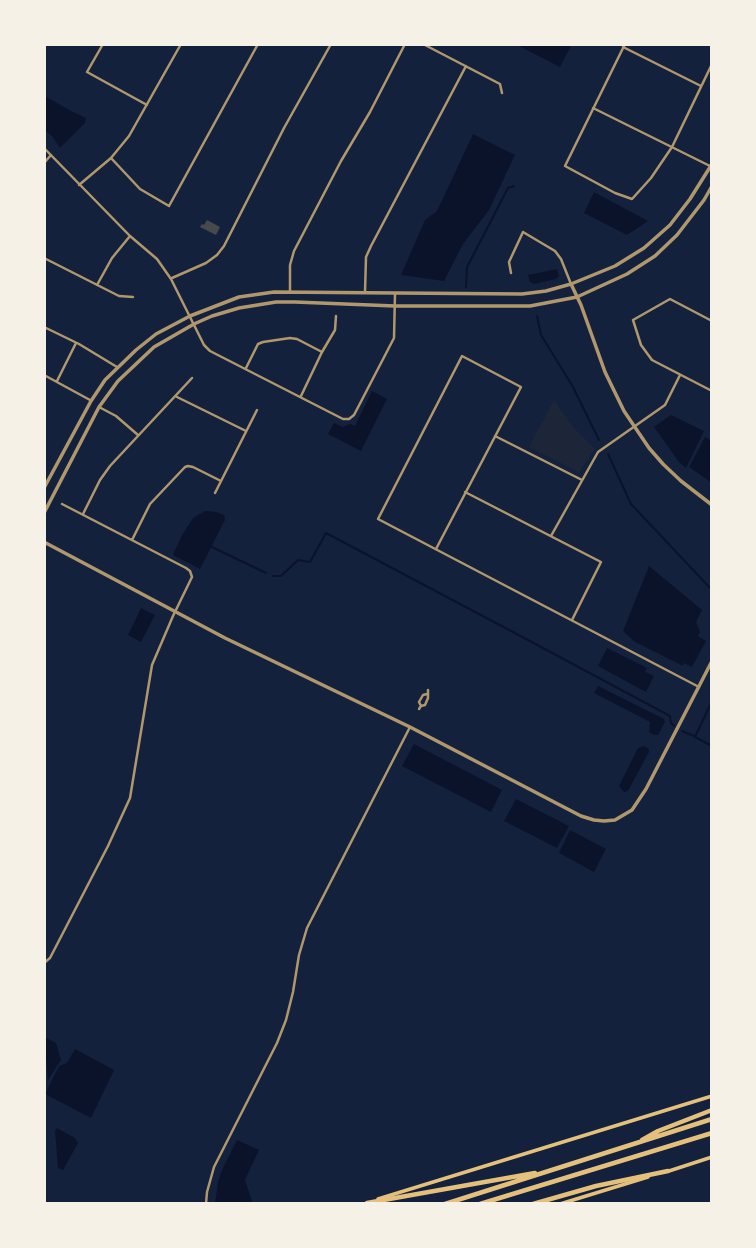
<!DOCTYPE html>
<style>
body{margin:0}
#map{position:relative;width:756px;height:1248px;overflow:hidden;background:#14213d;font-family:Lora,serif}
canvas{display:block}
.frame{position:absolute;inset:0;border:46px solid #f6f1e7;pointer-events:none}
</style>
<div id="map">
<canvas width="756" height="1248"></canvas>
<div class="frame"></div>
</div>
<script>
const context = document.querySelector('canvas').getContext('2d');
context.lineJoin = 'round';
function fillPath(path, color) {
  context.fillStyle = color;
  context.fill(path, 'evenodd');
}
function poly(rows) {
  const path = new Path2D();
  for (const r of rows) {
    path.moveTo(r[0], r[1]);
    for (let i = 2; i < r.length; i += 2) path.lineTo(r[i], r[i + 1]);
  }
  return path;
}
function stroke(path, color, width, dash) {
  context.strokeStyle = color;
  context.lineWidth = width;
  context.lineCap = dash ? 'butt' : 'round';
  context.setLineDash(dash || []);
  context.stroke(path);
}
const green = poly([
 [554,400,572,426,595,449,579,472,529,447]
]);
const water = poly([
 [515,44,572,44,560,67],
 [45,96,71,111,86,118,85,123,60,148,52,136,44,130,44,98],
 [473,134,515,155,489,210,463,244,444,281,401,275,425,220,437,211],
 [594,192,648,221,627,235,584,213],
 [557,269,559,276,556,279,534,284,530,282,528,275],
 [372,391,387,399,361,451,328,434,334,423,343,427,350,424,355,426],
 [671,415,704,431,686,468,679,462,654,427],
 [705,437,712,441,712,483,689,467],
 [205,511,216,512,224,515,225,520,200,569,173,555,182,535,193,518],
 [649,566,702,610,696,622,700,632,698,636,706,641,692,667,684,663,683,666,635,642,623,631],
 [141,608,155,615,141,642,128,635],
 [607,648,647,668,645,672,654,676,646,692,598,666],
 [598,686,664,719,665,722,658,735,654,735,649,732,650,722,594,693],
 [414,744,502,790,491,812,402,766],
 [644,746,649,749,649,752,628,791,624,792,619,786,638,748],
 [516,799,569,826,557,848,504,821],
 [570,830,606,849,594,872,559,853],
 [44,1037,56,1043,61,1060,48,1080],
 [75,1049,114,1070,91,1118,45,1094,59,1066,67,1063],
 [57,1128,75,1138,78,1143,63,1170,58,1168,55,1131],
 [237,1140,259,1150,245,1180,253,1204,215,1204,218,1182,222,1170]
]);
const stream = poly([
 [466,287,467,267,508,188,514,186],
 [537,316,541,335,573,387,599,440],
 [608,454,631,504,712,590],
 [212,547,266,573],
 [273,576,281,576,298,560,310,562,326,533,528,640,670,716,671,723,674,726],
 [712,701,695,737,712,746],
 [682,731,694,736]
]);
const building = poly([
 [207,220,220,227,216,235,200,227,202,224,204,225]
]);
const minor = poly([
 [103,44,87,72,147,105],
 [423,44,500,84,502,93],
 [625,44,565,166,615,193,632,199,651,178,672,147,712,64],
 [623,47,701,86],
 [593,108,712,167],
 [44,148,130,236,157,259,171,279,204,345,210,351,343,419,349,419,354,415,394,338,395,294],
 [111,158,140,189,169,206,258,44],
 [44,163,51,155],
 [79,185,111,158,129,136,181,44],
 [44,258,119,296,133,297],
 [511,273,509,262,523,232,555,251,561,259,571,284],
 [172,278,206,263,217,255,224,246,284,128,331,44],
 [97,285,112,258,130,236],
 [290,291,290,265,294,251,341,161,370,112,405,44],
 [365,292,366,257,371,246,466,66],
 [712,321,670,299,633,320,641,345,652,360,712,391],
 [44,327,79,344,117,367],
 [246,368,258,344,263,342,290,338,297,339,322,352],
 [44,375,90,400],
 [57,381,76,343],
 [301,396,322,352,335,330,336,316],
 [177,397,246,431],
 [99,407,116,416,138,435],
 [495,436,582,480],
 [465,492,601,562,572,620],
 [215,493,257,410],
 [83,514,100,480,110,466,192,378],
 [551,536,598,452,665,405,680,375],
 [132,540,150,504,185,467,188,466,193,467,221,481],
 [436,549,521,387,462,356,378,519,699,687],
 [421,706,419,702,423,695,427,694],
 [419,709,421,706,425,705,428,698,428,690],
 [44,963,50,958,108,846,130,798,152,665,173,616,192,577,190,571,186,568,62,504],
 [206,1204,207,1192,214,1167,277,1043,286,1020,293,992,299,955,307,928,410,727]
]);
const tertiary = poly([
 [571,284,581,305,605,372,624,411,649,448,663,464,681,481,712,505],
 [44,488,91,401,105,380,136,350,156,334,190,316,239,297,274,292,522,294,546,291,571,284,615,266,644,248,670,225,690,199,712,164],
 [44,513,99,407,118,381,154,347,194,324,212,316,239,308,276,302,295,302,395,306,530,306,577,297,627,274,655,256,677,235,704,200,712,186],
 [44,542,225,638,410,727,581,816,594,820,604,821,615,820,632,810,646,789,712,661]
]);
const secondary = poly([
 [669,1171,712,1157],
 [378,1199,712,1096],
 [560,1204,648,1177]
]);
const motorway = poly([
 [642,1140,658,1131,712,1110],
 [367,1203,535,1173],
 [445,1204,712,1119],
 [480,1204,712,1133],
 [533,1204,596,1186,668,1171]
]);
fillPath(green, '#1d2539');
fillPath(water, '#0b132b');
stroke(stream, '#0b132b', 2);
fillPath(building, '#48494c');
stroke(minor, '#b1986c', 2.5);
stroke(tertiary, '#b1986c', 3.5);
stroke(secondary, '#e5c07b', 3.5);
stroke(motorway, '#e5c07b', 4.5);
</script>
